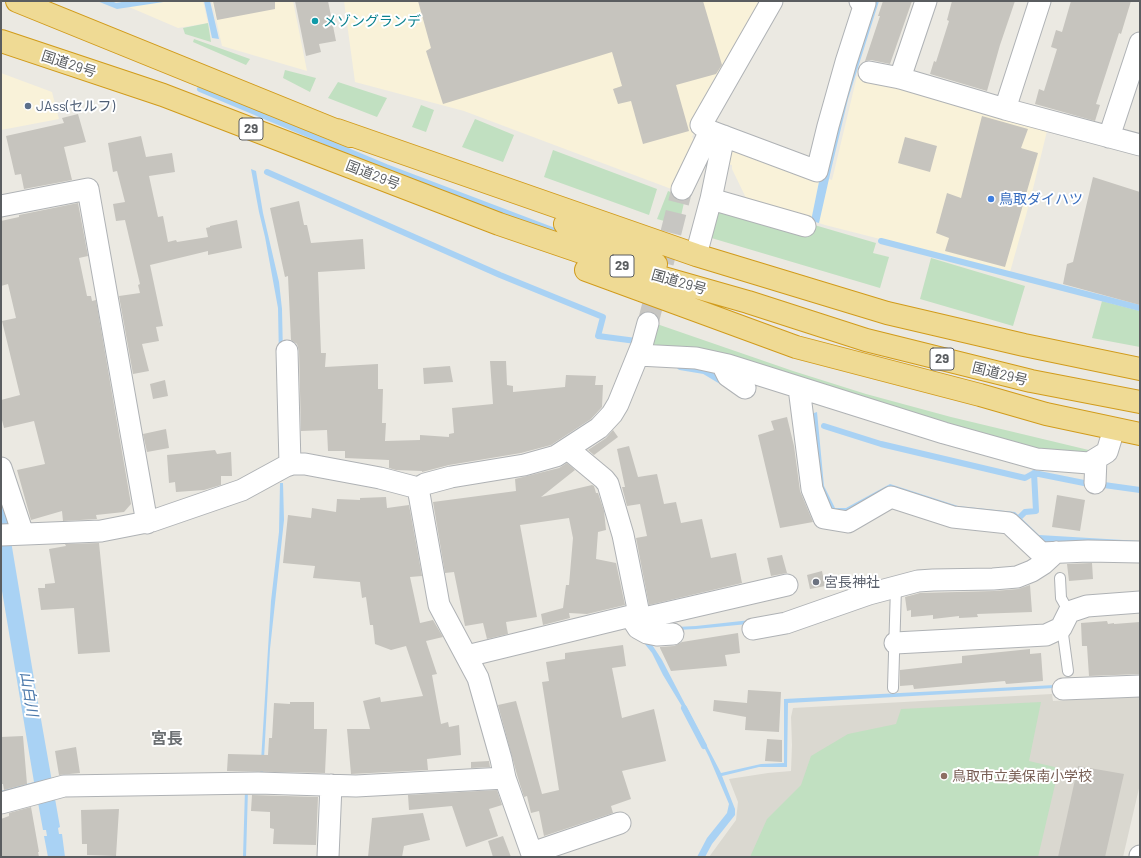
<!DOCTYPE html>
<meta charset="utf-8">
<style>
body{margin:0}
#map{position:relative;width:1141px;height:858px;overflow:hidden;background:#ebe9e2;font-family:Barlow,sans-serif}
canvas{display:block}
.frame{position:absolute;inset:0;border:2px solid #5a5d60;pointer-events:none}
</style>
<div id="map">
<canvas width="1141" height="858"></canvas>
<div class="frame"></div>
</div>
<script>
const context = document.querySelector('canvas').getContext('2d');
context.lineJoin = 'round';
function fillPath(path, color) {
  context.fillStyle = color;
  context.fill(path, 'evenodd');
}
function poly(rows) {
  const path = new Path2D();
  for (const r of rows) {
    path.moveTo(r[0], r[1]);
    for (let i = 2; i < r.length; i += 2) path.lineTo(r[i], r[i + 1]);
  }
  return path;
}
function stroke(path, color, width, dash) {
  context.strokeStyle = color;
  context.lineWidth = width;
  context.lineCap = dash ? 'butt' : 'round';
  context.setLineDash(dash || []);
  context.stroke(path);
}
function drawText(font, color, halo, rows, align = 'center') {
  context.font = font + ' Barlow,"Noto Sans JP",sans-serif';
  context.lineWidth = 4;
  context.setLineDash([]);
  context.textBaseline = 'middle';
  context.strokeStyle = halo;
  context.fillStyle = color;
  for (const [text, x, y, turn = 0] of rows) {
    context.save();
    context.translate(x, y);
    context.rotate((+turn || 0) * Math.PI / 180);
    context.textAlign = isNaN(turn) ? turn : align;
    if (halo) context.strokeText(text, 0, 0);
    context.fillText(text, 0, 0);
    context.restore();
  }
}
const commercial = poly([
 [115,1,203,1,208,23,178,28],
 [212,1,293,1,307,71,222,46],
 [344,1,767,1,703,115,692,137,695,140,674,190,464,111,355,82],
 [1,73,52,92,59,119,1,130],
 [857,76,898,86,1047,131,1030,201,1010,272,825,225,747,200,732,169,732,165,723,163,731,142,832,180]
]);
const education = poly([
 [1052,694,1053,701,1140,696,1140,784,1123,857,709,857,736,820,738,802,729,779,768,773,791,771,792,745,791,717,793,708]
]);
const green = poly([
 [208,23,211,42,185,34,183,28],
 [194,39,250,59,246,65,193,42],
 [285,70,316,78,310,92,283,78],
 [338,82,387,98,377,117,328,98],
 [421,105,434,110,426,132,412,127],
 [475,119,514,135,503,162,462,147],
 [553,150,657,189,649,215,544,177],
 [668,191,685,198,679,225,657,219],
 [718,207,811,224,876,243,873,253,889,257,880,288,708,237],
 [931,258,1025,286,1013,326,920,299],
 [1102,301,1140,311,1140,347,1092,338],
 [654,323,793,371,866,394,951,417,1097,452,1091,454,1038,451,648,348],
 [1041,702,1029,761,1059,768,1038,857,750,857,767,819,801,785,811,756,848,734,896,724,901,709]
]);
const water = poly([
 [97,1,112,1,116,3,127,1,170,1,117,9],
 [204,1,210,1,219,39,212,38],
 [869,1,879,1,848,99,831,170,819,223,811,221,823,162],
 [251,169,256,171,263,213,279,282,282,309,283,355,281,458,278,308,265,237,259,212],
 [817,412,824,486,835,508,846,508,890,484,958,506,1015,512,1039,535,1140,541,1140,548,1036,542,955,513,891,492,848,515,831,515,818,488,811,414],
 [280,483,283,483,284,520,270,649,263,777,260,777,271,601,279,532],
 [1,488,9,511,11,541,36,691,60,827,58,828,59,834,62,834,65,857,48,857,44,836,47,836,46,830,43,830,35,786,1,795,1,791,34,782,1,585],
 [1032,562,1033,566,1024,571,1003,576,928,577,891,585,827,603,779,621,696,629,658,631,648,628,649,626,656,628,696,626,778,617,826,600,914,576,937,574,1004,573,1025,568],
 [649,640,662,660,721,773,761,764,784,763,784,699,1055,685,1054,688,788,703,787,767,759,767,722,776,735,809,735,815,712,844,705,857,697,857,707,838,727,813,729,804,709,757,692,723,663,675,652,653,644,643],
 [245,789,248,789,246,857,243,857]
]);
const stream = poly([
 [200,89,386,167,560,233],
 [267,172,500,275,603,317,598,336,636,341],
 [881,241,1140,308],
 [680,367,704,371,724,383],
 [824,426,881,444,1025,478,1034,473,1089,484],
 [1104,485,1140,490],
 [1018,519,1025,512,1036,511,1034,473],
 [684,708,704,746]
]);
const building = poly([
 [213,1,275,1,275,9,217,20],
 [295,1,328,1,336,41,319,44,321,52,306,56],
 [418,1,703,1,722,65,716,74,676,85,689,131,643,144,631,101,618,104,613,89,622,86,612,52,443,104,426,51,431,48],
 [883,1,912,1,890,64,871,60,865,61,880,16,878,16],
 [952,1,1015,1,1000,45,987,91,930,74,934,61,936,62,949,21,947,20],
 [1071,1,1131,1,1121,34,1119,33,1096,104,1100,105,1095,121,1035,104,1039,89,1044,91,1057,49,1051,47,1056,30,1062,32],
 [78,114,86,142,64,147,72,180,24,189,21,174,15,175,6,136,64,123,62,118],
 [982,116,1028,129,1021,148,1038,153,1005,267,945,251,949,238,936,233,947,193,961,198],
 [141,136,146,157,172,153,175,172,149,176,158,217,163,216,168,242,176,240,177,242,208,237,206,228,210,227,210,226,237,220,242,248,208,255,208,251,150,265,163,326,156,327,159,341,142,344,149,371,133,374,119,296,140,293,138,285,140,284,125,220,116,221,113,204,125,202,117,171,113,172,108,143],
 [905,137,937,146,930,172,898,163],
 [1093,177,1140,192,1140,305,1063,284,1067,264,1073,262],
 [299,201,304,225,307,225,311,243,363,239,365,269,318,272,321,353,326,353,325,367,378,364,378,389,383,389,382,423,386,423,385,441,420,440,420,435,449,437,449,434,454,433,452,408,493,404,490,361,506,361,507,385,513,386,513,392,565,387,566,375,596,376,595,385,603,385,602,407,591,419,551,445,521,453,449,465,422,472,422,471,396,470,389,468,389,460,345,458,345,451,328,451,327,430,301,431,299,351,297,344,291,340,288,276,285,277,270,208],
 [78,203,88,256,79,258,87,296,91,296,92,301,96,300,131,504,124,512,96,515,97,519,63,521,62,511,31,520,17,470,45,464,34,421,4,428,1,416,1,400,20,395,2,321,16,318,8,284,1,286,1,221,19,217,19,215],
 [450,366,453,382,424,384,423,368],
 [165,380,168,396,153,399,150,384],
 [787,417,794,446,800,491,813,522,780,528,758,435,774,430,771,421],
 [166,429,169,448,147,452,143,434],
 [613,430,618,437,594,455,588,450,606,438],
 [629,446,638,477,657,474,664,504,676,502,681,523,702,519,711,558,736,553,742,583,649,605,636,538,647,536,640,504,627,506,622,487,625,487,617,449],
 [215,450,217,454,231,452,232,476,221,476,221,485,204,490,176,492,175,482,169,483,167,455],
 [567,463,575,470,541,497,592,485,594,486,596,493,598,493,604,511,606,530,598,532,596,559,616,563,625,605,587,614,569,613,570,618,543,625,541,614,563,608,566,585,569,585,573,538,569,518,520,525,537,617,506,622,508,634,487,639,483,623,465,626,454,572,445,573,433,502,516,491,515,479,559,468],
 [1057,495,1085,500,1080,531,1052,527],
 [386,497,387,508,409,505,422,576,410,577,420,623,433,620,443,637,426,641,437,674,432,675,441,724,448,722,449,727,459,725,461,755,427,759,428,770,351,774,347,729,370,729,363,701,380,697,381,702,423,696,406,646,391,650,375,644,373,625,370,625,366,597,362,598,360,582,313,578,315,566,283,563,288,515,311,518,312,508,336,512,337,499,360,500,360,498],
 [99,543,110,652,78,654,74,608,41,610,38,588,45,588,45,584,55,583,49,549,66,546,65,544],
 [782,555,787,573,771,576,767,558],
 [1092,563,1093,579,1069,581,1067,564],
 [822,571,825,586,810,589,807,575],
 [1030,585,1032,612,977,614,978,617,959,618,959,616,933,619,933,615,911,617,911,610,907,611,905,597,920,593,994,591,1018,589],
 [1107,621,1108,624,1114,623,1114,624,1140,622,1140,674,1089,676,1087,646,1082,646,1081,623],
 [738,633,740,653,725,655,727,666,671,671,660,648,660,647,674,646,682,642],
 [623,645,626,666,612,668,622,718,654,709,666,761,622,771,631,799,611,806,613,813,544,836,539,811,531,813,527,796,524,797,517,775,498,705,516,701,542,794,559,790,542,682,549,681,546,662,565,659,565,653],
 [1030,649,1030,654,1041,653,1043,681,1006,684,1005,681,914,689,913,685,900,686,900,670,962,663,962,656],
 [748,690,781,692,779,732,745,730,746,717,713,711,714,700,747,703],
 [290,702,314,702,314,729,327,729,325,773,227,771,228,754,268,755,269,738,272,738,274,703,290,704],
 [23,736,27,784,4,790,3,784,1,784,1,737],
 [767,739,782,740,782,762,765,761],
 [76,747,80,773,59,775,55,751],
 [489,761,490,767,471,768,471,762],
 [1078,766,1124,774,1105,857,1058,857],
 [497,790,502,805,489,809,498,836,466,847,452,806,409,810,408,795],
 [252,795,318,797,316,845,273,844,274,829,270,828,270,812,251,811],
 [31,807,39,852,38,852,39,857,1,857,1,819,9,816,9,813],
 [119,809,116,856,87,855,87,844,82,844,81,810],
 [423,813,430,840,404,846,402,857,368,857,372,818],
 [503,836,511,857,493,857,488,841]
]);
const streetTunnel = poly([
 [648,323,682,189]
]);
const lane = poly([
 [1060,578,1061,598,1069,612],
 [1062,627,1068,671],
 [893,688,896,587]
]);
const street = poly([
 [869,72,900,78,1005,109,1140,145],
 [900,78,926,1],
 [1005,109,1040,1],
 [710,131,817,171,828,126,846,62,865,3,860,1],
 [1109,137,1140,43],
 [682,189,710,131,701,125,772,1],
 [711,199,805,226],
 [1,206,88,189,147,523],
 [696,255,711,199,724,136],
 [287,351,290,464],
 [638,355,696,358,728,365,944,433,1037,459,1089,463,1107,452,1114,429],
 [722,364,728,376,745,388],
 [799,388,812,489,824,518,848,522,891,497,953,517,1009,523,1041,553,1088,551,1140,552],
 [568,449,604,479,608,484,623,535,640,619,787,585],
 [1,468,23,534],
 [1095,483,1096,459],
 [418,488,439,605,478,678,501,759,505,778,533,857],
 [1,535,101,531,152,521,242,490,286,466,292,464,305,464,380,478,418,488,425,484,451,477,524,465,556,456,599,428,612,414,618,404,642,345,648,323],
 [631,617,638,628,647,633,657,635,673,634],
 [753,629,786,623,869,594,918,581,933,580,993,579,1017,577,1032,571,1043,564,1056,552],
 [895,643,1046,635,1061,628,1069,612,1087,606,1140,602],
 [467,656,639,614],
 [1063,689,1140,686],
 [1,803,64,786,258,783,356,786,505,778],
 [532,853,620,823],
 [328,857,331,785],
 [1140,857,1140,856]
]);
const highway = poly([
 [17,1,350,136],
 [1,41,163,95,499,224,625,267,748,302,866,340,1031,381,1140,402],
 [337,130,696,255,887,313,1024,345,1140,369],
 [565,224,656,264],
 [586,270,796,347,980,395,1046,414,1140,434]
]);
const markers = [
 [315,21,4,"#0f9aa8"],
 [28,106,4,"#5c6f8a"],
 [991,199,4,"#3f7fe0"],
 [816,582,4,"#6b7280"],
 [944,776,4,"#8d6e63"]
];
const shields = [
 [251,129,24],
 [622,266,24],
 [942,359,24]
];
const shieldNames = [
 ["29",251,129],
 ["29",622,266],
 ["29",942,359]
];
const cultureNames = [
 ["メゾングランデ",323,21]
];
const streetNames = [
 ["国道29号",69,64,18],
 ["国道29号",373,175,21],
 ["国道29号",679,282,16],
 ["国道29号",1000,374,14]
];
const serviceNames = [
 ["JAss(セルフ)",36,106]
];
const shopNames = [
 ["鳥取ダイハツ",999,199]
];
const worshipNames = [
 ["宮長神社",824,582]
];
const educationNames = [
 ["鳥取市立美保南小学校",952,776]
];
const waterNames = [
 ["山白川",29,694,81]
];
const quarterNames = [
 ["宮長",167,739]
];
fillPath(commercial, '#f9f2d9');
fillPath(education, '#dad8d0');
fillPath(green, '#c1e0c1');
fillPath(water, '#a9d2f4');
stroke(stream, '#a9d2f4', 6);
fillPath(building, '#c6c4be');
stroke(streetTunnel, '#c7c6c2', 21, [21, 10]);
stroke(lane, '#afb2b5', 12);
stroke(street, '#afb2b5', 23);
stroke(highway, '#d19b1b', 24);
stroke(lane, '#fff', 10);
stroke(street, '#fff', 21);
stroke(highway, '#efda94', 22);
for (const [x, y, r, color] of markers) {
  const dot = new Path2D();
  dot.arc(x, y, r, 0, 2 * Math.PI);
  context.fillStyle = color;
  context.fill(dot);
  stroke(dot, '#fff', 1.5);
}
for (const [x, y, w] of shields) {
  const box = new Path2D();
  box.roundRect(x - w / 2, y - 11, w, 22, 3);
  context.fillStyle = '#fff';
  context.fill(box);
  stroke(box, '#5a5d60', 1);
}
drawText('bold 13px', '#5a5d60', null, shieldNames);
drawText('14px', '#0d838f', '#fff', cultureNames, 'left');
drawText('14px', '#5a5d60', '#fff', streetNames);
drawText('14px', '#4e5e75', '#fff', serviceNames, 'left');
drawText('14px', '#366cbe', '#fff', shopNames, 'left');
drawText('14px', '#5b616d', '#fff', worshipNames, 'left');
drawText('14px', '#785e54', '#fff', educationNames, 'left');
drawText('italic 15px', '#4c79ab', '#fff', waterNames);
drawText('bold 16px', '#6b6f72', '#fff', quarterNames);
</script>
